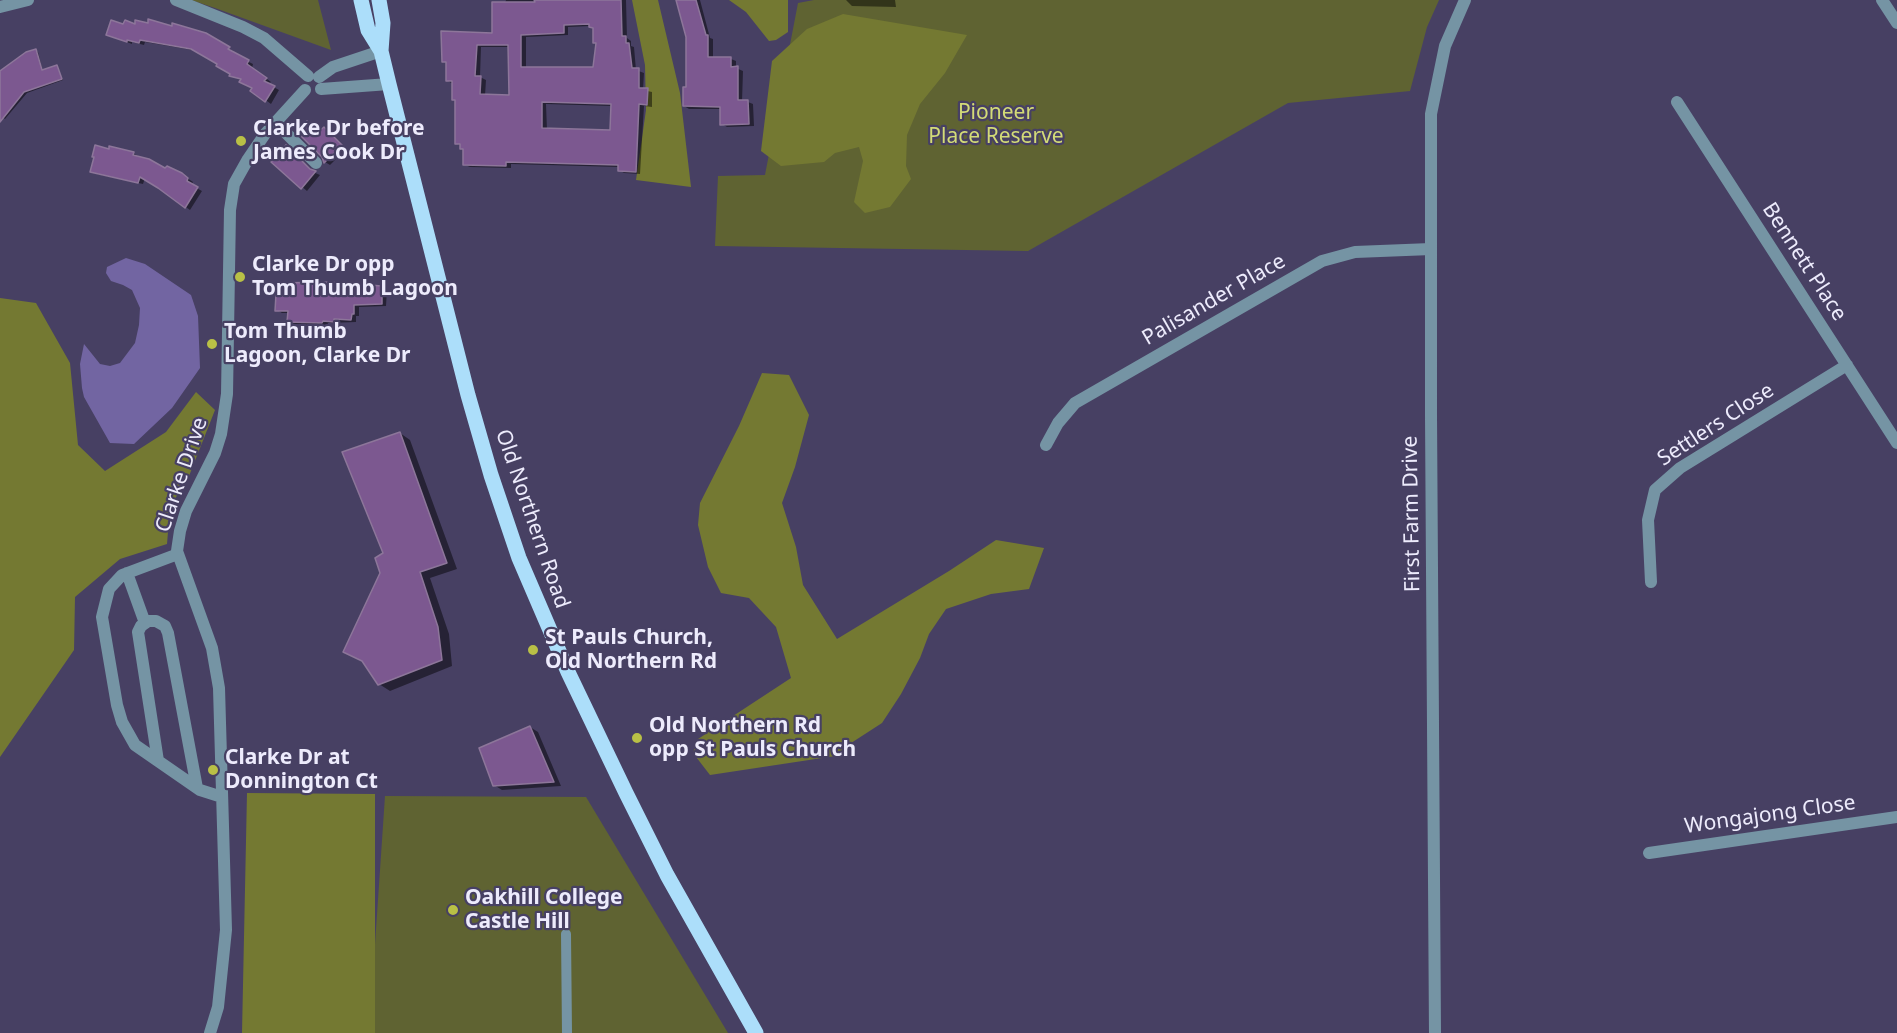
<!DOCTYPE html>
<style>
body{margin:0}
canvas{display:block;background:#474063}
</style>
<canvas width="1897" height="1033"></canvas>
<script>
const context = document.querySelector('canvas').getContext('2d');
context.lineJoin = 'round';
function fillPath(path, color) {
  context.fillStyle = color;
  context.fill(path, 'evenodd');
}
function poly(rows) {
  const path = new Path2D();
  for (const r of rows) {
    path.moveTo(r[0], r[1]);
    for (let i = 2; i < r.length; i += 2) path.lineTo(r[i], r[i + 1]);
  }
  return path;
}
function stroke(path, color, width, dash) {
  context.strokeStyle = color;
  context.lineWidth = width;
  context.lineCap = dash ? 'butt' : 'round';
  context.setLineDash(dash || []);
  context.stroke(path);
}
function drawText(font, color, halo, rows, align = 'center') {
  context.font = font + ' "Noto Sans",sans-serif';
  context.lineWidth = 4.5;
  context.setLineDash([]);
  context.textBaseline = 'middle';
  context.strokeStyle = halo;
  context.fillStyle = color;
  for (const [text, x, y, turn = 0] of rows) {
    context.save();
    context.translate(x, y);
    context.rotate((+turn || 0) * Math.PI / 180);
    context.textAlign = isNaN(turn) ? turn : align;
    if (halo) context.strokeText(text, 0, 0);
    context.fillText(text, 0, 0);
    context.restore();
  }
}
const green = poly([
 [191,0,318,0,331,50,215,8],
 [814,0,1439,0,1427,27,1410,91,1288,103,1028,251,715,246,718,176,765,175,798,3],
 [385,796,586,797,728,1033,369,1033]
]);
const forest = poly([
 [632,0,658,0,680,93,691,187,636,180,646,110,645,65],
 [729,0,788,0,788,32,776,40,769,41,746,12],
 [843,14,967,35,945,73,920,104,907,135,906,166,911,179,890,207,865,213,854,202,863,161,859,147,835,153,824,162,781,166,761,151,772,61,807,29],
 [0,298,36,303,70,363,78,445,105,471,166,432,196,392,215,410,189,476,170,507,167,544,120,559,75,597,74,650,0,757],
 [762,373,789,375,809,415,795,467,782,503,796,547,803,585,837,639,949,571,996,540,1044,548,1029,589,991,594,946,609,929,634,920,658,901,694,882,723,848,745,842,755,710,775,693,753,698,739,791,678,776,627,749,598,721,593,708,567,698,525,700,503,739,426],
 [247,793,375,794,375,1033,242,1033]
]);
const water = poly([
 [126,258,145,264,191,295,198,316,200,368,172,408,134,444,110,443,84,397,82,388,80,364,84,344,100,364,110,366,120,363,135,343,139,325,140,308,132,290,123,285,111,281,106,273,107,267]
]);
const shadow = poly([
 [506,0,626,0,627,38,631,41,631,46,634,47,636,70,644,73,643,90,652,92,652,107,644,106,640,174,624,173,619,170,619,167,511,164,511,168,470,167,465,165,465,150,457,143,457,101,453,84,448,81,448,64,443,61,494,34],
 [590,26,595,29,597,43,595,69,526,68,526,37,568,35,568,27],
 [481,47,509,47,510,97,485,96,486,80,480,77],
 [546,104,612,106,611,132,547,130],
 [678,0,700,0,710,38,713,39,713,58,731,59,736,61,736,68,743,71,742,102,748,102,753,104,754,126,727,127,722,124,721,109,689,109,684,106,687,88,688,36],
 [846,0,895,0,896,7,852,6],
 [124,26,204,34,233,51,231,53,253,64,252,68,271,82,268,84,279,90,271,104,252,90,253,87,231,75,232,73,219,63,198,51,145,42,144,45,132,42,132,44,113,37],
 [36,51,38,52,43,72,57,67,63,80,27,93,5,119,0,115,0,73],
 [308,123,320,133,324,129,329,131,346,149,330,165,325,162],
 [286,147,313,172,320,175,307,191,273,162],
 [110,151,133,153,138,156,138,158,187,178,193,182,191,185,202,191,190,210,145,178,143,184,97,174,92,172],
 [382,287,387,290,386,306,359,307,359,316,356,316,356,322,328,323,328,325,294,324,289,322,289,313,282,313,277,310],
 [400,433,410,440,457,569,430,578,449,634,452,666,390,691,379,684,364,662,345,652,381,573],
 [530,727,538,732,561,786,502,790,494,785]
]);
const building = poly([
 [534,0,621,0,622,36,626,36,626,43,629,43,632,68,639,68,639,88,648,88,647,105,639,104,636,172,618,171,618,165,506,162,506,166,463,165,463,149,460,149,460,144,455,144,455,100,452,100,452,81,446,81,446,62,442,62,441,31,492,33,492,2,535,2,534,0],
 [589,24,589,27,593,28,593,43,596,43,593,67,521,67,521,35,564,33,564,25,589,24],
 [477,45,508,45,509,95,480,94,481,76,475,76,477,45],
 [542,102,611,104,610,130,542,128,542,102],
 [676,0,696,0,706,35,708,35,708,57,731,57,731,67,738,66,738,100,748,100,749,124,720,125,720,107,683,106,683,87,686,87,686,37,676,0],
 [148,19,172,26,172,23,206,33,230,47,228,49,249,60,247,64,267,78,264,81,275,86,265,102,250,91,252,88,239,82,241,79,229,76,230,74,216,66,217,64,191,49,140,40,139,43,127,40,127,42,106,35,111,20,123,24,125,20,135,24,135,20,148,23,148,19],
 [36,49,42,70,57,65,62,79,24,92,0,122,0,71,26,52,36,49],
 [307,121,318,132,324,127,342,145,324,163,322,157,297,132,307,121],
 [95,145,109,149,109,146,134,152,133,155,149,159,165,168,167,166,182,173,188,178,187,181,198,187,185,208,158,188,140,177,138,183,90,172,94,157,92,157,95,145],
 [286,145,310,169,316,171,301,189,271,162,286,145],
 [327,282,382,286,382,304,354,305,354,314,352,314,351,320,334,319,334,322,323,321,322,323,287,322,288,311,275,311,276,294,279,294,280,283,327,282],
 [400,432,447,563,420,572,438,627,442,660,378,685,362,661,343,652,380,573,375,558,383,553,342,452,400,432],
 [530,726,554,782,493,786,479,748,530,726]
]);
const pedestrian = poly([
 [566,934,567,1033]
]);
const minor = poly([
 [176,0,243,27,264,38,308,76],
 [1882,0,1897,23],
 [0,7,28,0],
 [319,77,333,67,381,51],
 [321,89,389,84],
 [1677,102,1897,443],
 [276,123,316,163],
 [1046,445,1058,423,1075,403,1322,261,1355,252,1431,249],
 [178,554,122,575,109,589,102,617,117,705,122,722,135,745,200,790,222,797],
 [127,573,145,623],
 [1651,582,1648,520,1655,490,1680,468,1847,365],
 [158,761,138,632,141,626,148,621,156,621,165,626,168,633,197,788],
 [1649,853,1897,817],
 [210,1033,218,1007,226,930,219,688,212,648,177,551,180,531,186,511,215,453,221,434,227,394,230,210,234,184,248,159,265,134,305,90],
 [1435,1033,1431,415,1431,114,1445,46,1465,0]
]);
const primary = poly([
 [361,0,368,30,381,51],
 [379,0,383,23,381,51,389,84,468,395,491,475,519,558,568,672,626,793,667,875,756,1033]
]);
const markers = [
 [241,141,6,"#b9c046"],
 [240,277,6,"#b9c046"],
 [212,344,6,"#b9c046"],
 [533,650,6,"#b9c046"],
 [637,738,6,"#b9c046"],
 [213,770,6,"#b9c046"],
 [453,910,6,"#b9c046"]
];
const parkNames = [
 ["Pioneer",996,113],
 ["Place Reserve",996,137]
];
const poiNames = [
 ["Clarke Dr before",253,129],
 ["James Cook Dr",253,153],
 ["Clarke Dr opp",252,265],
 ["Tom Thumb Lagoon",252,289],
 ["Tom Thumb",224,332],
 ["Lagoon, Clarke Dr",224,356],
 ["St Pauls Church,",545,638],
 ["Old Northern Rd",545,662],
 ["Old Northern Rd",649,726],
 ["opp St Pauls Church",649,750],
 ["Clarke Dr at",225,758],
 ["Donnington Ct",225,782],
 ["Oakhill College",465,898],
 ["Castle Hill",465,922]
];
const streetNames = [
 ["Bennett Place",1804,262,57],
 ["Palisander Place",1214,300,-30],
 ["Settlers Close",1716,425,-33],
 ["Clarke Drive",182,475,-71],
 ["First Farm Drive",1412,514,-91],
 ["Old Northern Road",532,519,71],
 ["Wongajong Close",1770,815,-8]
];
fillPath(green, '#5f6332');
fillPath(forest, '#747932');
fillPath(water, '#7265a2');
fillPath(shadow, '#0007');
fillPath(building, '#7c5890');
stroke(building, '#8d769a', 1.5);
stroke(pedestrian, '#7594a4', 10);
stroke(minor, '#7594a4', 12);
stroke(primary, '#acdefa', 15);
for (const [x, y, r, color] of markers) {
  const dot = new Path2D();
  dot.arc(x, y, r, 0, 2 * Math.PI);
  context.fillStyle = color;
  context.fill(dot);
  stroke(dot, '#474063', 2);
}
drawText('21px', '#d3db77', '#474063', parkNames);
drawText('bold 21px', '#edebfc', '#474063', poiNames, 'left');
drawText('21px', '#edebfc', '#474063', streetNames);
</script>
